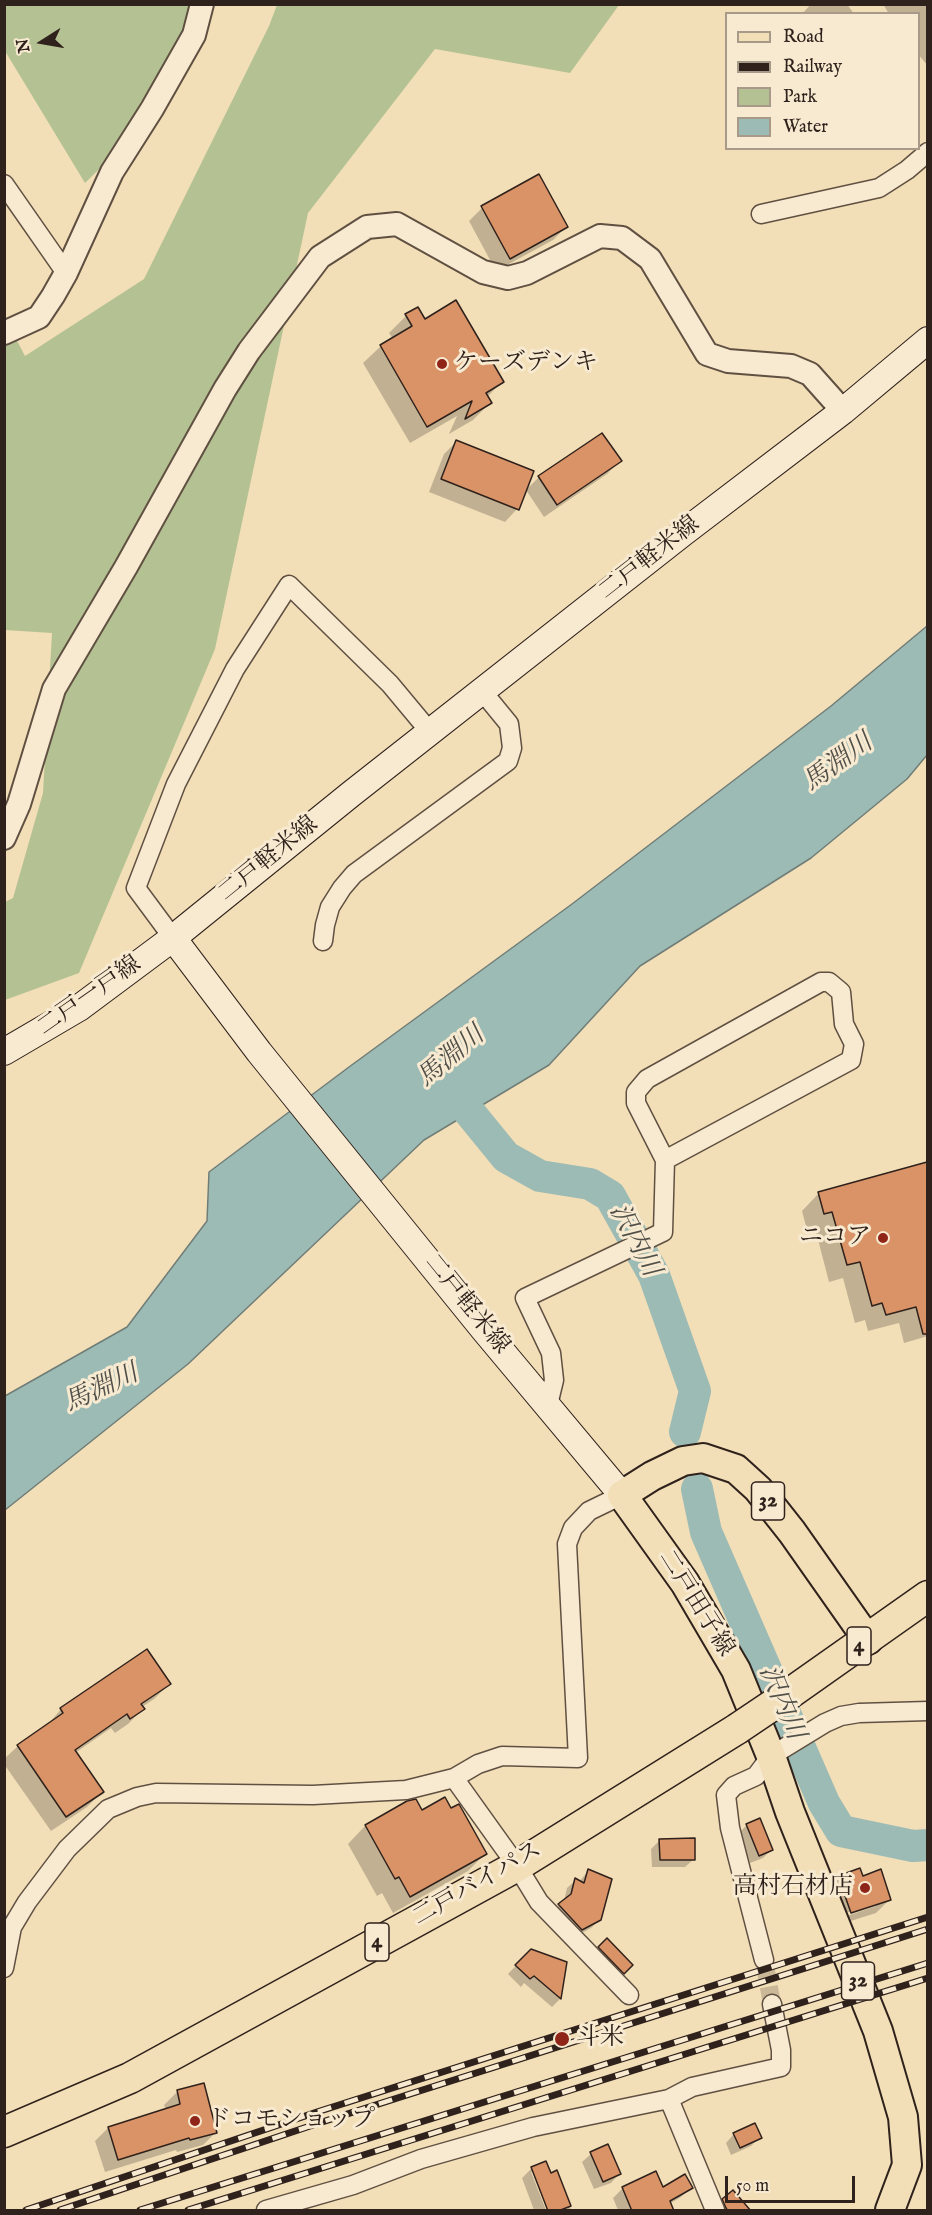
<!DOCTYPE html>
<meta charset="utf-8">
<style>
body{margin:0}
#map{position:relative;width:932px;height:2215px;overflow:hidden;background:#f2deb7;font-family:"IM FELL English",serif}
canvas{display:block}
.frame{position:absolute;inset:0;border:6px solid #2f211b;pointer-events:none}
.legend{position:absolute;left:725px;top:12px;width:195px;height:138px;box-sizing:border-box;background:#f7ead0;border:2px solid #a79a88;margin:0;padding:8px 10px;list-style:none;font-size:18px;color:#2f211b}
.legend li{display:flex;align-items:center;gap:12px;height:30px}
.legend b{width:30px;border:2px solid #a79a88}
.north{position:absolute;left:12px;top:12px;width:60px;height:60px;-webkit-text-stroke:4px #f7ead0;paint-order:stroke;rotate:259deg;font-size:16px;font-weight:700;line-height:24px;text-align:center;color:#2f211b}
.north::after{content:'';display:block;margin:auto;width:21px;height:27px;background:#2f211b;clip-path:polygon(50% 0,100% 100%,50% 72%,0 100%)}
.scale{position:absolute;left:725px;top:2176px;width:130px;height:27px;box-sizing:border-box;border:3px solid #2f211b;border-top:0;padding-left:8px;font-size:18px;line-height:21px;white-space:nowrap;color:#2f211b;-webkit-text-stroke:4px #f7ead0;paint-order:stroke}
</style>
<div id="map">
<canvas width="932" height="2215"></canvas>
<div class="frame"></div>
<ul class="legend">
<li><b style="height:8px;background:#f2deb7"></b>Road</li>
<li><b style="height:8px;background:#2f211b"></b>Railway</li>
<li><b style="height:16px;background:#b4c293"></b>Park</li>
<li><b style="height:16px;background:#9cbbb5"></b>Water</li>
</ul>
<div class="north">N</div>
<div class="scale">50 m</div>
</div>
<script>
const context = document.querySelector('canvas').getContext('2d');
context.lineJoin = 'round';
function fillPath(path, color) {
  context.fillStyle = color;
  context.fill(path, 'evenodd');
}
function poly(rows) {
  const path = new Path2D();
  for (const r of rows) {
    path.moveTo(r[0], r[1]);
    for (let i = 2; i < r.length; i += 2) path.lineTo(r[i], r[i + 1]);
  }
  return path;
}
function stroke(path, color, width, dash) {
  context.strokeStyle = color;
  context.lineWidth = width;
  context.lineCap = dash ? 'butt' : 'round';
  context.setLineDash(dash || []);
  context.stroke(path);
}
function drawText(font, color, halo, rows, align = 'center') {
  context.font = font + ' "IM FELL English","Noto Serif JP",serif';
  context.lineWidth = 6;
  context.setLineDash([]);
  context.textBaseline = 'middle';
  context.strokeStyle = halo;
  context.fillStyle = color;
  for (const [text, x, y, turn = 0] of rows) {
    context.save();
    context.translate(x, y);
    context.rotate((+turn || 0) * Math.PI / 180);
    context.textAlign = isNaN(turn) ? turn : align;
    if (halo) context.strokeText(text, 0, 0);
    context.fillText(text, 0, 0);
    context.restore();
  }
}
const green = poly([
 [5,5,197,5,153,116,85,183,5,51],
 [277,5,619,5,570,73,435,49,308,213,215,649,79,973,5,1000,5,902,13,898,43,793,52,633,5,630,4,316,25,356,144,279,269,26]
]);
const water = poly([
 [927,626,927,755,907,779,811,858,640,966,549,1065,424,1140,188,1364,5,1510,5,1396,127,1327,207,1221,209,1172,349,1067,572,904,831,706,927,626]
]);
const shadow = poly([
 [811,4,847,4,854,14,802,14],
 [883,4,928,4,928,66,918,54,918,14,889,14],
 [538,177,566,227,553,240,496,271,469,221,482,208],
 [406,316,424,321,502,382,487,397,490,403,473,420,449,434,457,416,410,443,363,363,381,346,393,339,389,333],
 [457,441,517,509,505,522,429,492,444,454],
 [620,461,607,474,544,517,526,490,539,477],
 [928,1163,928,1336,904,1343,899,1323,868,1331,865,1320,855,1323,843,1278,829,1282,815,1228,807,1230,802,1211,819,1193],
 [169,1684,154,1699,142,1707,143,1709,128,1724,115,1733,111,1728,75,1753,102,1792,87,1807,51,1831,4,1764,4,1759,18,1746,47,1726,61,1709],
 [408,1803,422,1812,451,1810,485,1854,468,1871,393,1913,382,1893,377,1896,348,1844,365,1826],
 [747,1825,771,1850,763,1858,750,1863,739,1833],
 [660,1840,694,1859,685,1867,652,1867,651,1849],
 [588,1871,600,1919,591,1928,573,1938,550,1913,564,1901,567,1888,576,1880,579,1882],
 [839,1877,889,1900,876,1913,838,1925,826,1890],
 [876,1903,876,1906,844,1917,843,1914],
 [607,1941,631,1965,615,1981,591,1956],
 [531,1950,566,1963,560,1999,552,2007,524,1983,521,1987,508,1974],
 [203,2085,216,2132,203,2145,177,2152,176,2150,105,2172,95,2141,108,2128,166,2110,164,2105,177,2092],
 [734,2134,760,2137,751,2146,731,2155,726,2143],
 [591,2154,619,2174,611,2183,594,2189,582,2162],
 [532,2168,550,2175,557,2172,571,2210,549,2210,535,2172,531,2172,546,2210,534,2210,522,2178],
 [691,2187,681,2197,669,2204,672,2210,618,2210,613,2198,623,2188],
 [723,2200,749,2210,716,2210,715,2208]
]);
const river = poly([
 [444,1081,506,1157,540,1176,590,1184,610,1196,654,1275,695,1391,685,1432],
 [697,1489,706,1532,824,1803,841,1831,913,1846,928,1845]
]);
const building = poly([
 [539,174,568,227,510,259,481,206,539,174],
 [456,300,504,382,486,393,492,403,465,419,472,401,427,427,380,345,412,326,405,314,418,307,425,319,456,300],
 [602,433,622,461,557,505,538,476,602,433],
 [456,440,534,471,519,510,441,479,456,440],
 [927,1162,927,1334,923,1334,916,1307,886,1315,882,1303,872,1306,860,1262,847,1265,832,1212,824,1214,818,1192,927,1162],
 [147,1649,171,1684,141,1704,145,1709,130,1719,127,1714,75,1750,104,1792,66,1817,17,1745,63,1713,60,1708,147,1649],
 [445,1797,451,1808,459,1804,487,1854,410,1897,399,1877,395,1879,365,1825,407,1801,416,1799,422,1810,445,1797],
 [760,1818,773,1850,759,1856,746,1824,760,1818],
 [695,1838,695,1860,660,1860,659,1839,695,1838],
 [860,1868,863,1876,881,1869,891,1900,851,1913,838,1876,860,1868],
 [588,1869,612,1879,601,1920,582,1930,558,1904,571,1894,575,1878,584,1883,588,1869],
 [607,1938,633,1965,624,1974,598,1947,607,1938],
 [531,1949,567,1962,561,1999,534,1976,530,1979,515,1965,531,1949],
 [204,2083,217,2133,190,2140,189,2138,118,2160,108,2127,180,2104,177,2090,204,2083],
 [755,2123,762,2138,740,2148,733,2133,755,2123],
 [608,2144,621,2174,603,2182,590,2152,608,2144],
 [546,2161,551,2173,557,2170,571,2206,558,2211,548,2211,531,2167,546,2161],
 [656,2171,663,2187,685,2174,693,2188,670,2201,674,2211,632,2211,622,2187,656,2171],
 [733,2190,751,2211,728,2211,726,2208,722,2199,733,2190]
]);
const minorTunnel = poly([
 [764,1960,772,2004]
]);
const minor = poly([
 [4,184,66,273],
 [761,214,879,188,907,170,928,152],
 [173,938,136,888,176,784,235,669,289,585,390,684,430,732],
 [323,941,325,925,330,907,342,888,354,874,508,761,512,748,509,724,482,691],
 [548,1405,554,1380,551,1353,525,1298,663,1232,665,1160,851,1060,854,1044,844,1024,841,992,829,982,821,982,647,1079,636,1092,636,1103,665,1160],
 [454,1778,517,1866,539,1902,629,1995],
 [764,1960,730,1828,726,1795,734,1786,756,1776,771,1756,825,1723,841,1716,859,1713,928,1711],
 [4,1968,12,1927,27,1902,67,1849,108,1809,137,1797,156,1793,313,1795,406,1790,454,1778,478,1764,502,1756,578,1758,567,1544,573,1528,589,1511,622,1495],
 [669,2099,715,2210],
 [266,2210,353,2185,421,2159,533,2127,669,2099,692,2087,781,2067,781,2050,772,2004]
]);
const tertiary = poly([
 [4,333,39,317,53,296,66,273,112,172,152,109,194,35,202,4],
 [4,838,19,804,54,689,126,567,225,389,249,351,320,257,367,227,397,224,483,272,508,278,527,273,600,236,622,238,650,259,707,354,728,361,791,366,810,374,843,411]
]);
const secondary = poly([
 [173,938,259,1052,484,1330,622,1495],
 [4,1052,79,1008,173,938,351,794,683,533,843,411,928,340]
]);
const primary = poly([
 [868,1640,792,1532,758,1489,736,1469,703,1458,683,1461,652,1476,622,1495,685,1583,736,1670,771,1756,790,1812,878,2031,903,2117,907,2165,890,2210]
]);
const trunk = poly([
 [789,1694,928,1596],
 [4,2132,130,2078,517,1866,737,1729]
]);
const rail = poly([
 [26,2210,317,2112,928,1917],
 [60,2210,319,2123,928,1929],
 [140,2210,928,1963],
 [188,2210,928,1978]
]);
const trunkBridge = poly([
 [737,1729,789,1694]
]);
const markers = [
 [442,364,6,"#8f2418"],
 [883,1238,6,"#8f2418"],
 [865,1888,6,"#8f2418"],
 [562,2039,8,"#8f2418"],
 [195,2121,6,"#8f2418"]
];
const shields = [
 [768,1501,33],
 [859,1646,24],
 [377,1942,24],
 [858,1981,33]
];
const shieldNames = [
 ["32",768,1501],
 ["4",859,1646],
 ["4",377,1942],
 ["32",858,1981]
];
const poiNames = [
 ["ケーズデンキ",454,364],
 ["ニコア",871,1238,"right"],
 ["高村石材店",853,1888,"right"],
 ["斗米",576,2039],
 ["ドコモショップ",207,2121]
];
const streetNames = [
 ["二戸軽米線",650,559,-38],
 ["二戸軽米線",269,860,-39],
 ["二戸一戸線",90,997,-35],
 ["二戸軽米線",466,1305,51],
 ["二戸田子線",695,1604,58],
 ["二戸バイパス",478,1885,-30]
];
const waterNames = [
 ["馬淵川",839,764,-36],
 ["馬淵川",452,1058,-40],
 ["沢内川",633,1241,62],
 ["馬淵川",102,1390,-25],
 ["沢内川",780,1703,67]
];
fillPath(green, '#b4c293');
fillPath(water, '#9cbbb5');
stroke(water, '#707d77', 1.5);
fillPath(shadow, '#0003');
stroke(river, '#9cbbb5', 32);
fillPath(building, '#d99367');
stroke(building, '#2f211b', 1.5);
stroke(minorTunnel, '#cbb898', 18, [18, 9]);
stroke(minor, '#605042', 21);
stroke(tertiary, '#605042', 26);
stroke(secondary, '#2f211b', 28);
stroke(primary, '#2f211b', 32);
stroke(trunk, '#2f211b', 33);
stroke(minor, '#f7ead0', 18);
stroke(tertiary, '#f7ead0', 22);
stroke(secondary, '#f7ead0', 26);
stroke(primary, '#f2deb7', 28);
stroke(trunk, '#f2deb7', 30);
stroke(rail, '#2f211b', 7);
stroke(rail, '#f7ead0', 4.5, [14]);
stroke(trunkBridge, '#2f211b', 33, []);
stroke(trunkBridge, '#f2deb7', 30);
for (const [x, y, r, color] of markers) {
  const dot = new Path2D();
  dot.arc(x, y, r, 0, 2 * Math.PI);
  context.fillStyle = color;
  context.fill(dot);
  stroke(dot, '#f7ead0', 2);
}
for (const [x, y, w] of shields) {
  const box = new Path2D();
  box.roundRect(x - w / 2, y - 19, w, 38, 4.5);
  context.fillStyle = '#f7ead0';
  context.fill(box);
  stroke(box, '#2f211b', 1.5);
}
drawText('bold 22px', '#2f211b', null, shieldNames);
drawText('24px', '#2f211b', '#f7ead0', poiNames, 'left');
drawText('24px', '#2f211b', '#f7ead0', streetNames);
drawText('italic 26px', '#504f49', '#f7ead0', waterNames);
</script>
